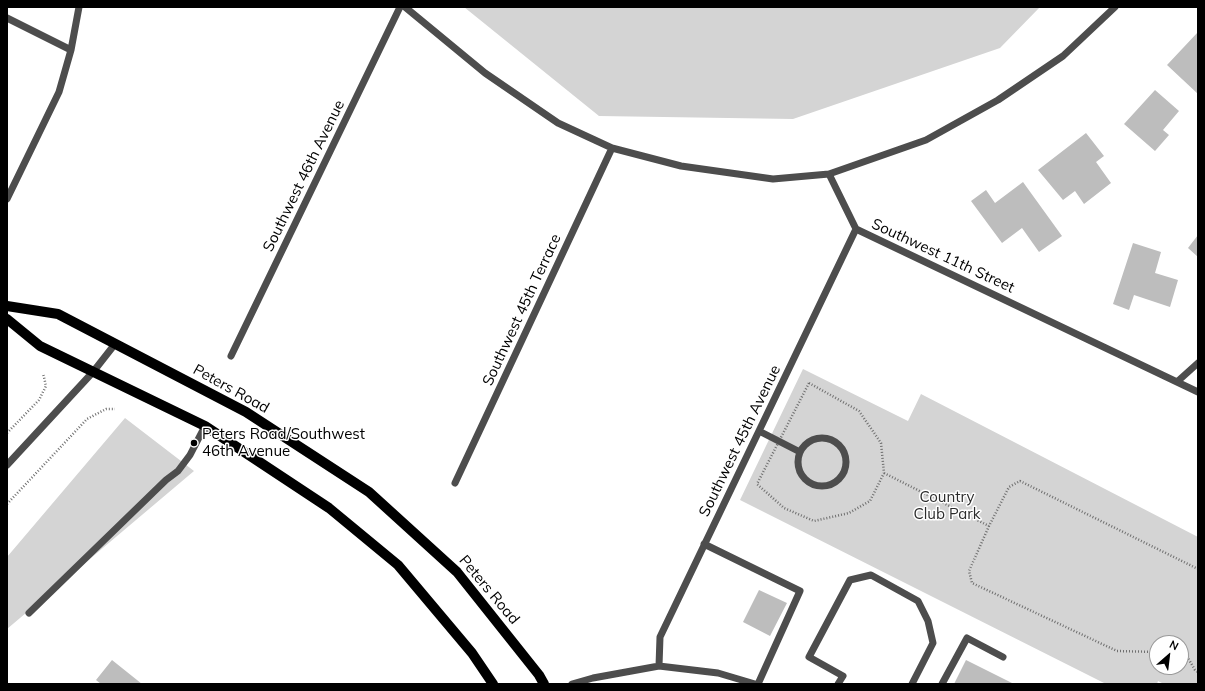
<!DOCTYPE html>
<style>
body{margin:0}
#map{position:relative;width:1205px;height:691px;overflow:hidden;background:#fff;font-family:Mulish,sans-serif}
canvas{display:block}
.frame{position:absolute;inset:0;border:8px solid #000;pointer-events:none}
.north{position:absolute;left:1149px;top:635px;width:40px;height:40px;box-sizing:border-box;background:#fff;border:1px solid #999;border-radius:50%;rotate:28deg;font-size:11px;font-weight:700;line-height:16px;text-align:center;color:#000}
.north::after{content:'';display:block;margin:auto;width:14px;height:18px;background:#000;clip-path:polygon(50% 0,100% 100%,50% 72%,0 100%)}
</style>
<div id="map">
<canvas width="1205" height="691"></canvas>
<div class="frame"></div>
<div class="north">N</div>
</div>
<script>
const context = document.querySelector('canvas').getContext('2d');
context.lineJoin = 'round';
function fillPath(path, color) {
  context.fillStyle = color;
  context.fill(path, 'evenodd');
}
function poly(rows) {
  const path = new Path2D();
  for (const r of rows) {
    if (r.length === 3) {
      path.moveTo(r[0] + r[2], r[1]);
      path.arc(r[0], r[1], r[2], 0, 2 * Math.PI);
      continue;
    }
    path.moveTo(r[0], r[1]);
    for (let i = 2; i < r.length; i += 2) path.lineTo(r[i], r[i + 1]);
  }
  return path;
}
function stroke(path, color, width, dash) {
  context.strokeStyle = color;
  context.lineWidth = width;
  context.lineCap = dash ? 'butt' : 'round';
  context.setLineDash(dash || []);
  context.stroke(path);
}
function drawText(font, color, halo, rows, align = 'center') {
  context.font = font + ' Mulish,sans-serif';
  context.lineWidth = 3;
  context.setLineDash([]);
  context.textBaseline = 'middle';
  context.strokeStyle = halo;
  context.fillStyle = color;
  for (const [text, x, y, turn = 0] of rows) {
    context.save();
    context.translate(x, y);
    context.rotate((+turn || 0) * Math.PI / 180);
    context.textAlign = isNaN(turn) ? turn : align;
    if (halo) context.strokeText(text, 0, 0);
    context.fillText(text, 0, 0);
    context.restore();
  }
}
const green = poly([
 [464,7,1040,7,1000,48,793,119,599,116],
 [803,369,908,421,921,394,1198,537,1198,684,1164,684,1158,681,1157,684,1106,684,740,500],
 [1157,643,1181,643,1181,667,1157,667],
 [125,418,194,471,7,629,7,557]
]);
const building = poly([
 [1198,32,1198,94,1167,65],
 [1155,90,1179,111,1163,130,1169,135,1155,151,1124,124],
 [1086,133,1104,156,1096,162,1111,183,1084,204,1075,191,1063,200,1038,170],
 [1023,182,1062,236,1039,252,1022,228,1002,243,971,201,986,190,995,203],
 [1198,235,1198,257,1188,248],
 [1133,243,1161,252,1155,273,1178,280,1170,307,1134,295,1129,310,1113,304],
 [759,590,787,603,770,636,743,622],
 [112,660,142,684,101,684,96,680],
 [966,660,1014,684,954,684]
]);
const path = poly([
 [809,383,859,411,881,443,884,473,870,501,849,513,814,521,784,508,757,484,809,383],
 [7,433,39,400,46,386,43,373],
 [884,473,989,526],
 [7,504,87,419,106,409,115,409],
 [1157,652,1117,651,972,583,969,571,989,526,1009,487,1020,481,1198,569],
 [1181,654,1188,658,1195,670,1198,672]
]);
const minor = poly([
 [405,7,485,73,558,123,612,148,681,166,773,179,829,174,926,140,998,100,1063,56,1115,7],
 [7,18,71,50],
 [829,174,856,229,1198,392],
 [7,199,59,92,71,50,79,7],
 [231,356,400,7],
 [1178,381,1198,363],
 [759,431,800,452],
 [822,462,24],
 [7,465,93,372,115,344],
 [455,483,612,148],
 [704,544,800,591,758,684],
 [29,613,166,480,178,471,190,455,205,426],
 [659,666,660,637,856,229],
 [572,684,593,678,659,666,718,673,755,684],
 [838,684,843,676,809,657,850,580,871,575,918,601,928,621,933,643,912,684],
 [942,684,967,638,1003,657]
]);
const major = poly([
 [7,306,58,314,246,412,369,492,457,572,539,675,544,684],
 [7,319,40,346,205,426,329,508,398,565,472,653,493,684]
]);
const markers = [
 [194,443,4,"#000"]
];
const streetNames = [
 ["Southwest 46th Avenue",304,176,-64],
 ["Southwest 11th Street",943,256,25],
 ["Southwest 45th Terrace",522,310,-65],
 ["Peters Road",231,389,29],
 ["Southwest 45th Avenue",740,441,-64],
 ["Peters Road",489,590,50]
];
const poiNames = [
 ["Peters Road/Southwest",202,434],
 ["46th Avenue",202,451]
];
const parkNames = [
 ["Country",947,497],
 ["Club Park",947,514]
];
fillPath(green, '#d4d4d4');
fillPath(building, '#bdbdbd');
stroke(path, '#6f6f6f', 2.5, [1, 2]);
stroke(minor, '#4d4d4d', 7);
stroke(major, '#000', 10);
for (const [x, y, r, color] of markers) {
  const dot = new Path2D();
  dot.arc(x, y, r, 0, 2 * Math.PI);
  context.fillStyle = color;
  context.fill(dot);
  stroke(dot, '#fff', 1.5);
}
drawText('15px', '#000', '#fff', streetNames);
drawText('15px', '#000', '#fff', poiNames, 'left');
drawText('15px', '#2b2b2b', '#fff', parkNames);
</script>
